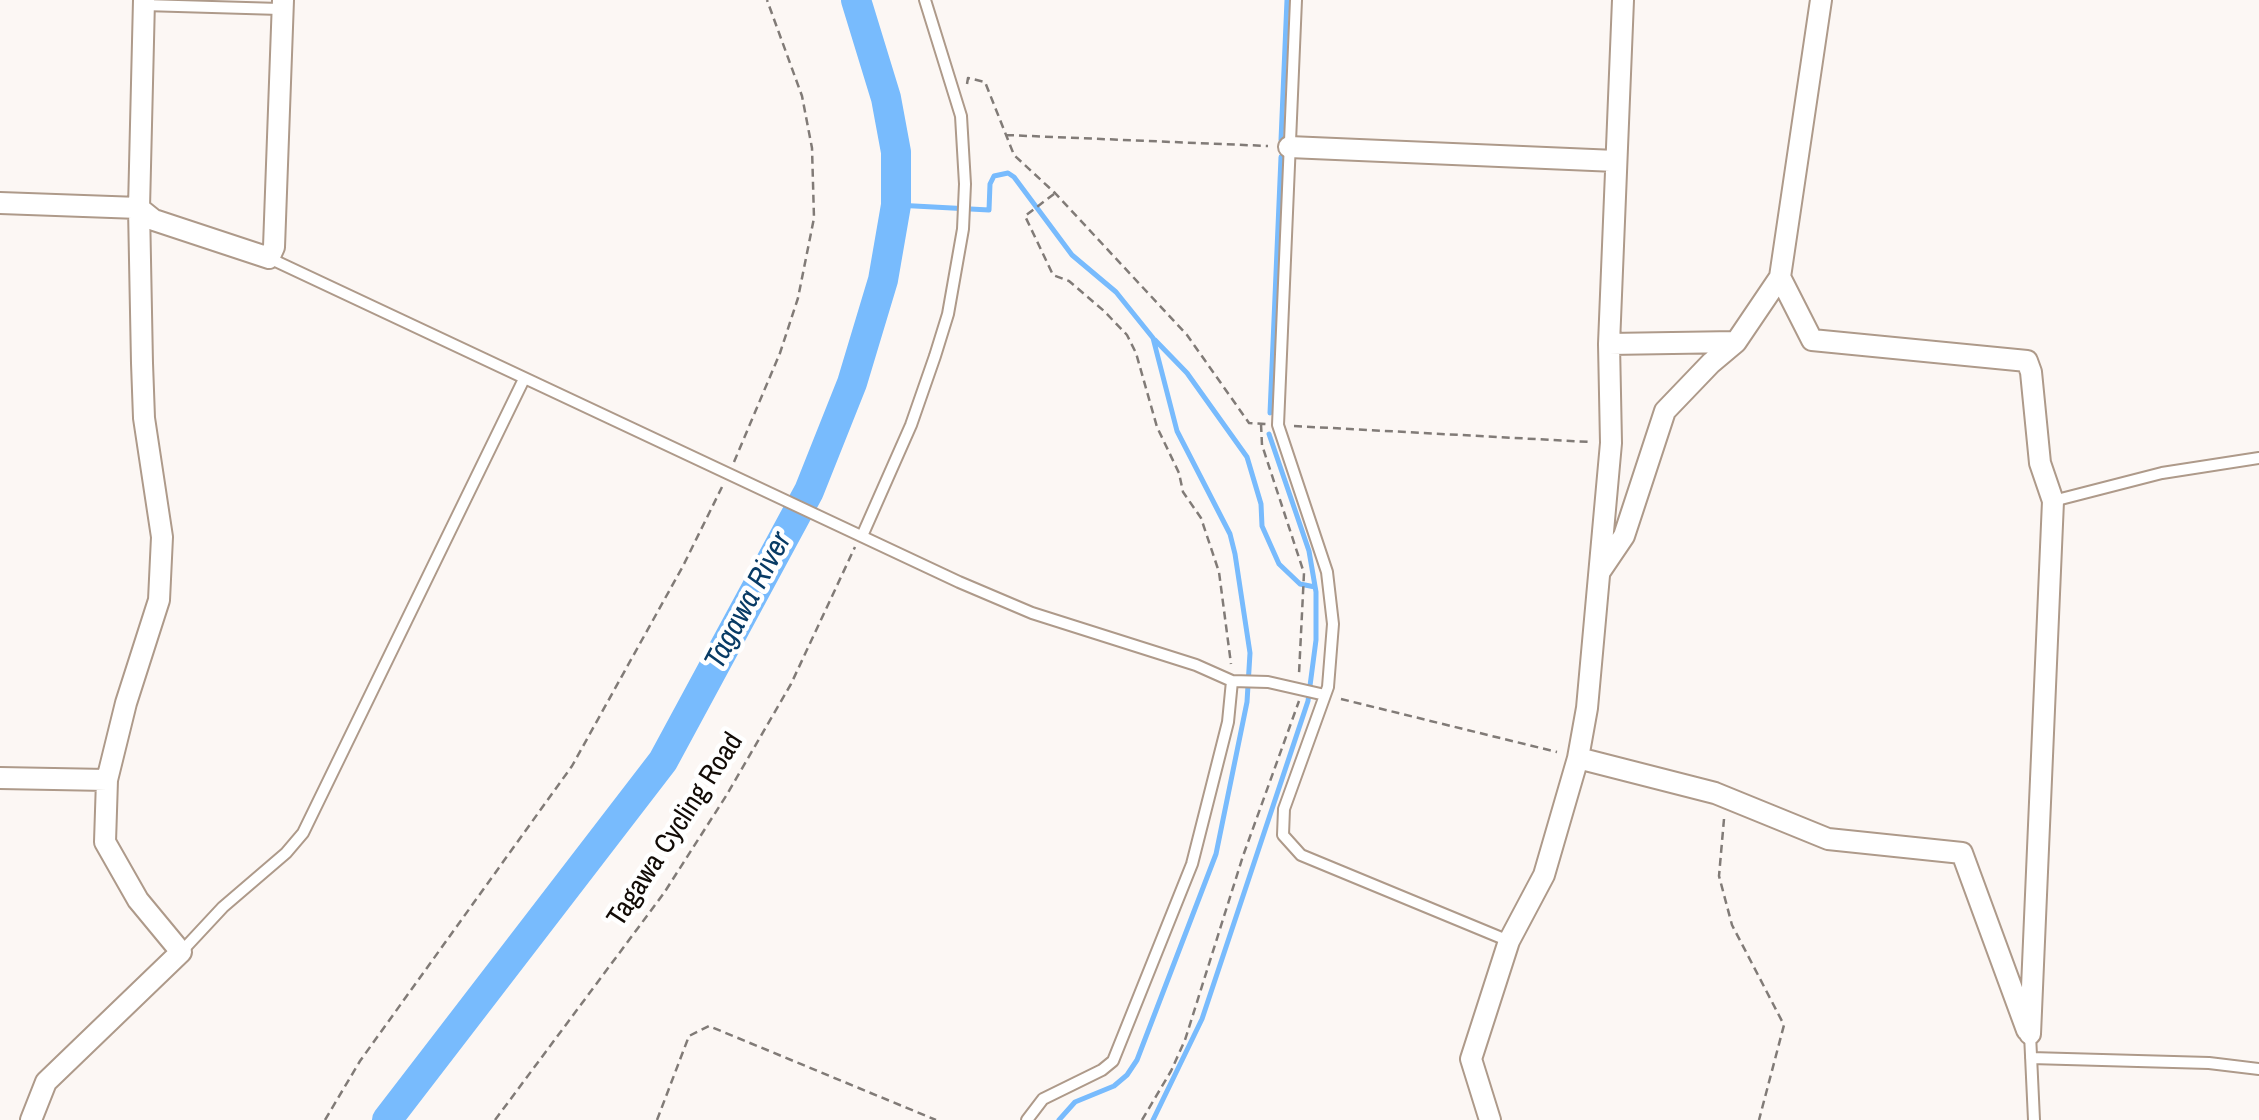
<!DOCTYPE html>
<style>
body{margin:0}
canvas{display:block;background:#fcf7f4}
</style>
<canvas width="2259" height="1120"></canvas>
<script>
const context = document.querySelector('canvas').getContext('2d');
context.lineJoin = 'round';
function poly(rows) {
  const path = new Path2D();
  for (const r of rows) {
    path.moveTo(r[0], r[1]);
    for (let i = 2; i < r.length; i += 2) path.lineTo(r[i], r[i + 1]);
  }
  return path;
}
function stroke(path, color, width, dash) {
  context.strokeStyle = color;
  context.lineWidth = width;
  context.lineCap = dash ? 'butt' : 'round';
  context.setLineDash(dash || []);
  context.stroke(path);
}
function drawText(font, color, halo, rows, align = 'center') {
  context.font = font + ' "Archivo Narrow",sans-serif';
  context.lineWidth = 9;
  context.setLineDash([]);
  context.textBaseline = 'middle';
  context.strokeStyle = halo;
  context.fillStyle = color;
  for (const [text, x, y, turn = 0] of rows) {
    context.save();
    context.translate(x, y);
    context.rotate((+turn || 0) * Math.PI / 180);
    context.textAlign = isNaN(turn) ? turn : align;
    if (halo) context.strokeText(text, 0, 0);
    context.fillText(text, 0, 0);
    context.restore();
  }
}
const stream = poly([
 [1281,140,1287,0],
 [896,205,989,210,990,184,994,176,1008,173,1014,177,1072,255,1116,292,1153,338,1177,431,1230,534,1235,554,1250,653,1247,702,1216,854,1137,1060,1127,1075,1114,1086,1075,1102,1059,1120],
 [1155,340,1187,373,1247,457,1261,504,1262,526,1279,564,1300,584,1315,587],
 [1270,413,1281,157],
 [1153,1120,1202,1019,1308,701,1316,640,1316,592,1309,551,1269,434]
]);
const river = poly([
 [387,1120,663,761,809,491,852,383,883,280,896,205,896,152,886,98,856,0]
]);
const path = poly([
 [967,84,968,78,985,82,1014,155,1055,193,1187,335,1249,423,1266,424],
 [1006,135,1268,146],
 [1054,194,1025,216,1053,275,1069,281,1104,311,1127,335,1136,353,1157,427,1179,473,1183,492,1201,518,1219,572,1231,664],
 [1261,424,1262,445,1304,573,1299,674],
 [1294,426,1590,442],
 [734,462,780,353,798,298,814,218,812,148,802,96,767,0],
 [1341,699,1557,752],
 [1724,819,1719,876,1732,925,1784,1025,1759,1120],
 [325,1120,360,1061,572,766,683,566,722,487],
 [495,1120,664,893,726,796,791,684,855,547],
 [657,1120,689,1036,709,1026,936,1120],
 [1142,1120,1171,1071,1185,1040,1243,856,1299,701]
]);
const service = poly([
 [1296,0,1278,425,1327,572,1333,624,1328,687,1284,809,1283,835,1301,855,1509,941],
 [144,5,280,9],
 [269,258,959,582,1032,613,1196,665,1232,681,1268,682,1325,695],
 [2053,501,2162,473,2259,458],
 [862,536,911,425,935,356,948,314,963,229,965,184,961,116,925,0],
 [182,951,223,907,286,853,303,833,524,379],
 [2030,1034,2034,1120],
 [2031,1058,2209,1063,2259,1069],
 [1027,1120,1043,1099,1102,1070,1113,1061,1192,864,1228,722,1232,681]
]);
const minor = poly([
 [1289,147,1616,161],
 [0,203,139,208,154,220,269,258,274,247,283,0],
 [1780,277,1812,340,2027,361,2031,372,2040,463,2053,501,2030,1034],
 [1609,344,1736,342],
 [1601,570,1624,536,1665,411,1711,363,1736,342,1780,277,1821,0],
 [1578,758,1715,793,1828,839,1962,853,2027,1030],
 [0,778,107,780],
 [31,1120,46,1082,181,952,138,900,105,842,107,780,126,703,159,600,162,537,144,418,142,363,139,208,144,0],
 [1490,1120,1471,1059,1509,941,1544,875,1578,758,1587,708,1611,443,1609,344,1623,0]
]);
const streetNames = [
 ["Tagawa Cycling Road",676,830,-57]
];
const waterNames = [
 ["Tagawa River",749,601,-62]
];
stroke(stream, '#78bbfd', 5);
stroke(river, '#78bbfd', 30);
stroke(service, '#ae9a8a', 14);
stroke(minor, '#ae9a8a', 24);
stroke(path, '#817b77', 2.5, [8, 5]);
stroke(service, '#fff', 10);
stroke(minor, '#fff', 20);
drawText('28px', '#120b06', '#fff', streetNames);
drawText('italic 30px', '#083b65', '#fff', waterNames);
</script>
